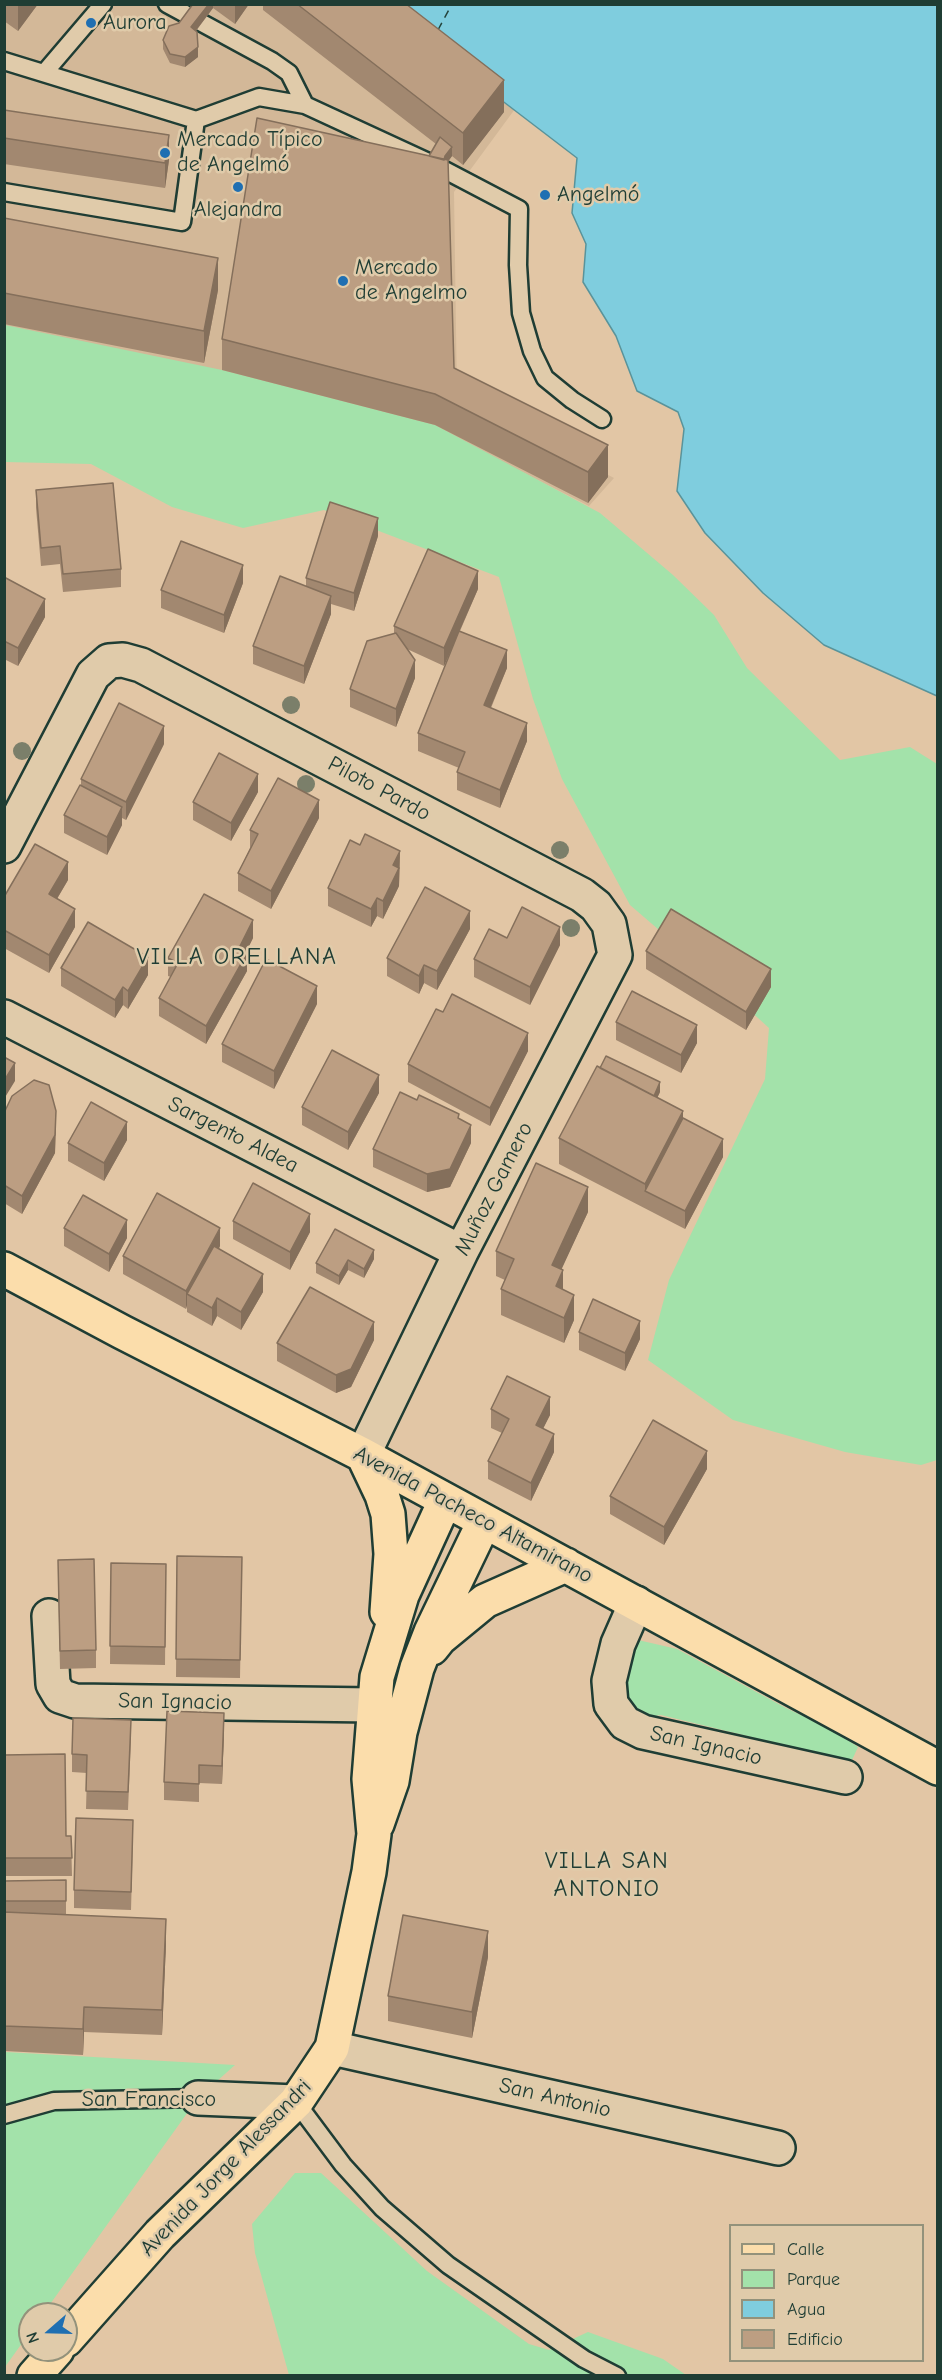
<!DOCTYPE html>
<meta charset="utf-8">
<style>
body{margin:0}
#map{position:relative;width:942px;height:2380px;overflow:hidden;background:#e2c6a5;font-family:"Comic Neue",sans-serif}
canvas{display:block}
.frame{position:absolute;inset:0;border:6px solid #1f3d34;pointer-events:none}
.legend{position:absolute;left:729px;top:2224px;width:195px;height:138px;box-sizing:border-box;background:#e0cbaa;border:2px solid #93927b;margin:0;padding:8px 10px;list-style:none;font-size:18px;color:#1f3d34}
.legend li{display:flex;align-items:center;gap:12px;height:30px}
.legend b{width:30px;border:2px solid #93927b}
.north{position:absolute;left:18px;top:2302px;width:60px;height:60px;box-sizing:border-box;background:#e0cbaa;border:2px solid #93927b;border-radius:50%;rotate:250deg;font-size:16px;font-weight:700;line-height:24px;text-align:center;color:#1f3d34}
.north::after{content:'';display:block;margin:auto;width:21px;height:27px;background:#1f6fb2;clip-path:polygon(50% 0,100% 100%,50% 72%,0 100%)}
</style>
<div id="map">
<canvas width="942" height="2380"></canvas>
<div class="frame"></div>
<ul class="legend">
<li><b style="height:8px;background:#fbddab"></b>Calle</li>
<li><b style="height:16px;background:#a3e2aa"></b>Parque</li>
<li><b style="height:16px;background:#7fcdde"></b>Agua</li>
<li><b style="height:16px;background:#bc9e82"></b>Edificio</li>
</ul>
<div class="north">N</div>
</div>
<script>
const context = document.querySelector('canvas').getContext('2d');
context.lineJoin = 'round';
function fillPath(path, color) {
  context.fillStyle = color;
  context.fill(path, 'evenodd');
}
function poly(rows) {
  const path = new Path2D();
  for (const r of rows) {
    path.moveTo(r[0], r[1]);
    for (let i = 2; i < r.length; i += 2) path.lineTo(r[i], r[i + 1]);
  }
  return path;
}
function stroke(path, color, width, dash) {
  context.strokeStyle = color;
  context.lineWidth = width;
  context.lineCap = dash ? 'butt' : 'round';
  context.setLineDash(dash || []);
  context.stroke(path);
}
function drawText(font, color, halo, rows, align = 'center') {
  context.font = font + ' "Comic Neue",sans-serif';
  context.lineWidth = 5;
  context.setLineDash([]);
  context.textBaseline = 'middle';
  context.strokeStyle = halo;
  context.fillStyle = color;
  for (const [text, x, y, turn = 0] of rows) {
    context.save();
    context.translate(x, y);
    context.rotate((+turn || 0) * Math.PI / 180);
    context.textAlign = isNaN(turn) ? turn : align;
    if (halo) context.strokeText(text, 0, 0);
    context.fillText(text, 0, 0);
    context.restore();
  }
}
const built = poly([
 [5,5,378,5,515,109,454,192,457,396,614,478,589,506,434,427,5,332]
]);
const green = poly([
 [5,325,222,370,435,425,600,513,673,575,714,615,747,668,840,760,910,747,937,764,937,1460,921,1465,845,1452,733,1420,648,1360,669,1280,765,1079,769,1028,702,967,630,905,562,779,533,699,499,577,324,510,243,528,172,507,91,464,5,462],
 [638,1640,677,1649,786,1708,837,1732,858,1747,853,1758,848,1766,784,1745,661,1715,649,1717,622,1707,631,1649],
 [5,2052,235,2065,198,2098,43,2314,30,2314,30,2332,5,2367],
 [295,2173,321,2173,427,2271,529,2344,549,2350,588,2332,663,2359,686,2375,289,2375,255,2253,252,2224]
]);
const water = poly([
 [377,5,937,5,937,696,824,645,763,593,705,533,677,491,684,429,678,412,637,391,616,336,583,282,586,244,572,213,577,158,377,5]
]);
const ferry = poly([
 [438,30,452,4]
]);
const service = poly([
 [167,4,272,61,289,73,305,105],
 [4,61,196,120],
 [45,72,103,4],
 [196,120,259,97,305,105,437,166,519,209,518,265,521,313,532,351,545,378,572,400,602,419],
 [4,192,182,222,196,120],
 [296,2102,343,2165,382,2208,448,2265,584,2359,617,2376],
 [4,2115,54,2101,198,2098]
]);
const minor = poly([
 [4,846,93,675,109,661,123,660,141,665,582,895,596,906,609,924,615,955,461,1252,363,1455],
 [4,1017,461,1252],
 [636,1603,618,1644,609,1681,611,1704,625,1723,643,1732,845,1777],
 [49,1616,53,1684,60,1696,75,1701,373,1705],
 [332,2048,778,2148],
 [198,2098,296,2102]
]);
const primary = poly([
 [4,1269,122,1332,363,1455,938,1768],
 [363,1455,382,1495,388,1514,391,1554,387,1612],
 [432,1648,440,1638,485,1601,566,1565],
 [377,1824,392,1781,400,1732,417,1668,431,1632,484,1522],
 [66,2340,160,2234,296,2102,332,2048,369,1872,374,1834,369,1779,377,1677,402,1595,445,1501],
 [34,2376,57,2350]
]);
const trees = [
 [291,705],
 [22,751],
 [306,784],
 [560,850],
 [571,928]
];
const wall = poly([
 [4,4,38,4,18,31,4,21],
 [193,4,249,4,235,24,213,8,196,31,198,57,185,67,170,63,163,49,163,40,179,23],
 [263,4,406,4,504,112,463,165,452,156,448,161,454,368,608,477,588,503,435,425,222,370,222,339,429,156,436,144,263,10],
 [4,110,169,160,165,188,4,164],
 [4,218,218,290,204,363,4,324],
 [36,490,121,569,121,587,63,592,60,564,41,566,36,508],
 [378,536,354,611,331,604,331,614,304,684,253,664,253,646,306,586,306,578],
 [4,577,45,617,18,666,4,659],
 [243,583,224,633,161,608,161,590],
 [478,589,460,631,507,668,491,708,527,741,500,808,457,790,457,772,459,768,418,751,418,733,451,651,444,666,407,649,415,678,396,727,350,707,350,689,394,633,394,626],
 [164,744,126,820,122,818,122,825,107,855,64,833,64,815,81,785,81,779],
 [258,792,231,841,193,820,193,802],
 [319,818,271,909,238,891,238,873,250,848,250,830],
 [360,845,400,851,399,886,383,919,377,916,371,927,328,906,328,888],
 [68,880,57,899,75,927,49,973,4,948,4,897],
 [470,929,437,990,424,983,419,994,387,976,387,958],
 [253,938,246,952,247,971,206,1044,159,1016,159,998,171,977,168,976,168,958],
 [507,938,560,945,530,1005,474,977,474,959],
 [646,951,771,987,746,1030,646,969],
 [61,968,148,975,128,1009,123,1005,115,1018,61,986],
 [317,1004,274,1089,222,1062,222,1044],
 [616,1022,697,1043,681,1073,616,1040],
 [528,1051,490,1126,408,1082,408,1064],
 [660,1092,657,1098,683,1118,723,1157,685,1229,559,1164,559,1138],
 [379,1093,348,1150,302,1125,302,1107],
 [417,1100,459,1119,471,1143,450,1187,427,1192,373,1167,373,1149],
 [4,1113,56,1129,55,1153,22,1214,4,1203],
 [127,1140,104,1181,68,1161,68,1143],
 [588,1212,561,1269,563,1290,574,1320,564,1343,501,1315,501,1289,505,1280,496,1276,496,1251],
 [233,1221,310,1232,290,1270,233,1239],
 [64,1228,127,1238,109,1272,64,1246],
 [335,1229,374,1259,364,1278,348,1270,339,1285,316,1273,316,1263],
 [220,1246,219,1249,263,1292,241,1330,217,1316,212,1326,187,1312,187,1305,186,1309,123,1274,123,1256],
 [579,1332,640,1339,625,1371,579,1350],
 [374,1340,351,1387,336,1393,277,1361,277,1343],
 [491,1409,550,1415,543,1428,554,1452,531,1501,488,1479,488,1461,502,1433,491,1428],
 [707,1469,664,1545,610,1514,610,1496],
 [177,1556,242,1557,240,1678,176,1677],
 [111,1563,166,1564,165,1665,110,1664],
 [58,1578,96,1650,96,1668,60,1669],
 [224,1731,222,1784,199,1783,199,1802,164,1800,164,1782],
 [131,1738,128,1810,86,1809,87,1773,72,1772,72,1754],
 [4,1755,66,1836,71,1836,72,1876,4,1876],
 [133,1838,131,1910,74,1908,74,1890],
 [66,1880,66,1914,166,1944,162,2035,84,2032,83,2055,4,2051,4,1881],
 [488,1957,472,2038,388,2021,388,1996]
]);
const shadedWall = poly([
 [18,4,38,4,18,31],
 [209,4,213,4,213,8,191,37,191,27],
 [235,4,249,4,235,24],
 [198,47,198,57,185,67,185,57],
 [504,80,504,112,463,165,463,133],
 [169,135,169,160,165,188,165,163],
 [452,147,452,156,445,166,437,190,445,156],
 [218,258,218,290,204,363,204,331],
 [608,445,608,477,588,503,588,472],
 [378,518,378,536,354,611,354,593],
 [243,565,243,583,224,633,224,615],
 [478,571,478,589,444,666,444,648],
 [331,596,331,614,304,684,304,666],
 [45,599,45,617,18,666,18,648],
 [507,650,507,668,484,723,484,705],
 [415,660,415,678,396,727,396,709],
 [527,723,527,741,500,808,500,790],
 [164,726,164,744,126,820,126,802],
 [258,774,258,792,231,841,231,823],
 [319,800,319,818,271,909,271,891],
 [122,807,122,825,107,855,107,837],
 [400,851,399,886,383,919,383,901,393,865],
 [68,862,68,880,49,912,49,894],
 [377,898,377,916,371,927,371,909],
 [75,909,75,927,49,973,49,955],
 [470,911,470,929,437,990,437,971],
 [253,920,253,938,239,966,239,948],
 [560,927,560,945,530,1005,530,987],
 [247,953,247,971,206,1044,206,1026],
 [148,957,148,975,128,1009,128,991],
 [424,965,424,983,419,994,419,976],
 [771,969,771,987,746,1030,746,1012],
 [317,986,317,1004,274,1089,274,1071],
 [123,987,123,1005,115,1018,115,1000],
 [697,1025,697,1043,681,1073,681,1055],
 [528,1033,528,1051,490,1126,490,1108],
 [15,1063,15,1081,4,1099,4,1081],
 [379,1075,379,1093,348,1150,348,1132],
 [660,1082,660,1092,650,1113,650,1103],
 [56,1111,55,1153,22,1214,22,1196],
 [683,1111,683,1136,645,1191,645,1184],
 [127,1122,127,1140,104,1181,104,1163],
 [471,1125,471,1143,450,1187,427,1192,427,1174],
 [723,1139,723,1157,685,1229,685,1211],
 [588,1187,588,1212,552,1290,552,1265],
 [310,1214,310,1232,290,1270,290,1252],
 [127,1220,127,1238,109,1272,109,1254],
 [220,1228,220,1246,192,1296,187,1294,187,1305,186,1309,186,1291],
 [374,1250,374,1259,364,1278,364,1269],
 [348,1260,348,1270,339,1285,339,1276],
 [563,1270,563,1296,556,1286],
 [263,1274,263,1292,241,1330,241,1312],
 [574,1295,574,1320,564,1343,564,1318],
 [217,1298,217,1316,212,1326,212,1308],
 [640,1321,640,1339,625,1371,625,1353],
 [374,1322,374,1340,351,1387,336,1393,336,1375],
 [550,1397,550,1415,536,1443,536,1425],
 [554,1434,554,1452,531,1501,531,1483],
 [707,1451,707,1469,664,1545,664,1527],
 [224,1713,224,1731,222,1784,222,1766],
 [166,1919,166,1944,162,2035,162,2010],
 [488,1931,488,1957,472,2038,472,2012],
 [84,2007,84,2032,83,2055,83,2029]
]);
const building = poly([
 [193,4,209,4,191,27,197,32,198,47,185,57,170,54,163,40,169,26,179,23,193,4],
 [297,4,406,4,504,80,463,133,297,4],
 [4,110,169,135,165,163,4,138,4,110],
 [257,118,448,160,454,368,608,445,588,472,435,394,222,339,257,118],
 [440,137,452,147,445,156,444,160,429,156,440,137],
 [4,218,218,258,204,331,4,293,4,218],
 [113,483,121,569,63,574,60,546,41,548,36,490,113,483],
 [330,502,378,518,354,593,306,578,330,502],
 [181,541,243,565,224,615,161,590,181,541],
 [428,549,478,571,444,648,394,626,428,549],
 [280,576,331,596,304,666,253,646,280,576],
 [4,577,45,599,18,648,4,641,4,577],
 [459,631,507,650,484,705,527,723,500,790,457,772,465,752,418,733,459,631],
 [396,633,415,660,396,709,350,689,367,641,396,633],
 [119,703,164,726,126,802,81,779,119,703],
 [219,753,258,774,231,823,193,802,219,753],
 [278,778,319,800,271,891,238,873,258,834,250,830,278,778],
 [80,785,122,807,107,837,64,815,80,785],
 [365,834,400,851,393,865,399,868,383,901,377,898,371,909,328,888,350,840,360,845,365,834],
 [35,844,68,862,49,894,75,909,49,955,4,930,4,897,35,844],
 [425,887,470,911,437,971,424,965,419,976,387,958,425,887],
 [204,894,253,920,239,948,247,953,206,1026,159,998,178,963,168,958,204,894],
 [522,907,560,927,530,987,474,959,489,929,507,938,522,907],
 [671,909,771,969,746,1012,646,951,671,909],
 [88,922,148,957,128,991,123,987,115,1000,61,968,88,922],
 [266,959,317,986,274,1071,222,1044,266,959],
 [632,991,697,1025,681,1055,616,1022,632,991],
 [452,994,528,1033,490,1108,408,1064,436,1009,443,1012,452,994],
 [332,1050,379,1075,348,1132,302,1107,332,1050],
 [606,1056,660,1082,654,1096,600,1068,606,1056],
 [4,1057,15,1063,4,1081,4,1057],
 [597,1066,683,1111,645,1184,559,1138,597,1066],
 [34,1080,49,1085,56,1111,55,1135,22,1196,4,1185,4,1113,12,1096,34,1080],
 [400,1092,417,1100,419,1095,459,1114,458,1118,471,1125,450,1169,427,1174,373,1149,400,1092],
 [91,1102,127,1122,104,1163,68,1143,91,1102],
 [683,1118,723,1139,685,1211,645,1191,683,1118],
 [536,1163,588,1187,552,1265,563,1270,556,1286,574,1295,564,1318,501,1289,514,1259,496,1251,536,1163],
 [253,1183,310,1214,290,1252,233,1221,253,1183],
 [157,1193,220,1228,186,1291,123,1256,157,1193],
 [83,1195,127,1220,109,1254,64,1228,83,1195],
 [335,1229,374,1250,364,1269,348,1260,339,1276,316,1263,335,1229],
 [214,1246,263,1274,241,1312,217,1298,212,1308,187,1294,214,1246],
 [310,1287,374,1322,351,1369,336,1375,277,1343,310,1287],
 [593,1299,640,1321,625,1353,579,1332,593,1299],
 [507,1376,550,1397,536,1425,554,1434,531,1483,488,1461,509,1419,491,1409,507,1376],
 [653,1420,707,1451,664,1527,610,1496,653,1420],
 [177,1556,242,1557,240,1660,176,1659,177,1556],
 [94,1559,96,1650,60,1651,58,1560,94,1559],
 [111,1563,166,1564,165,1647,110,1646,111,1563],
 [167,1711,224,1713,222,1766,199,1765,199,1784,164,1782,167,1711],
 [73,1718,131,1720,128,1792,86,1791,87,1755,72,1754,73,1718],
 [65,1754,66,1836,71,1836,72,1858,4,1858,4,1755,65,1754],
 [76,1818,133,1820,131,1892,74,1890,76,1818],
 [66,1880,66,1901,4,1901,4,1881,66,1880],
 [4,1912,166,1919,162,2010,84,2007,83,2029,4,2026,4,1912],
 [403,1915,488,1931,472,2012,388,1996,403,1915]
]);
const markers = [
 [91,23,6,"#1f6fb2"],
 [165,153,6,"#1f6fb2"],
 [238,187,6,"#1f6fb2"],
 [545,195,6,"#1f6fb2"],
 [343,281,6,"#1f6fb2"]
];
const poiNames = [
 ["Aurora",103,23],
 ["Mercado Típico",177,140],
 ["de Angelmó",177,165],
 ["Angelmó",557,195],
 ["Alejandra",238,210,"center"],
 ["Mercado",355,268],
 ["de Angelmo",355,293]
];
const streetNames = [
 ["Piloto Pardo",379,789,28],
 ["Sargento Aldea",233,1135,27],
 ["Muñoz Gamero",494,1189,-63],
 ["Avenida Pacheco Altamirano",473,1515,28],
 ["San Ignacio",175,1702,1],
 ["San Ignacio",706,1746,13],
 ["San Antonio",555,2098,13],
 ["San Francisco",149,2100],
 ["Avenida Jorge Alessandri",226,2168,-46]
];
const neighbourhoodNames = [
 ["VILLA ORELLANA",237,957],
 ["VILLA SAN",607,1861],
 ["ANTONIO",607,1889]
];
fillPath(built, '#d3b898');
fillPath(green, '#a3e2aa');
fillPath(water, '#7fcdde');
stroke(water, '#59939a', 1.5);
stroke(ferry, '#24443c', 1.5, [8, 6]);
stroke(service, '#1f3d34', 21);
stroke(minor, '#1f3d34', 38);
stroke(primary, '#1f3d34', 38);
stroke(service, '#e0cbaa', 16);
stroke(minor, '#e0cbaa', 33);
stroke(primary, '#fbddab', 33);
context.fillStyle = '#7b7f6a';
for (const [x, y] of trees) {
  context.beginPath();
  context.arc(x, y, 9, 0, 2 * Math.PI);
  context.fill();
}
fillPath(wall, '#a28870');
fillPath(shadedWall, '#846f5b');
fillPath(building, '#bc9e82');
stroke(building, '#846f5b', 1.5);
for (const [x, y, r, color] of markers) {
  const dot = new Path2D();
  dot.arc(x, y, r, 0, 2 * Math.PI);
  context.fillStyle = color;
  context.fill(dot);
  stroke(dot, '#e0cbaa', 2);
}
drawText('22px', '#1f3d34', '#e0cbaa', poiNames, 'left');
drawText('22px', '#1f3d34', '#e0cbaa', streetNames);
context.letterSpacing = '1.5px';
drawText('24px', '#1f3d34', '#e0cbaa', neighbourhoodNames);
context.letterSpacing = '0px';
</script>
